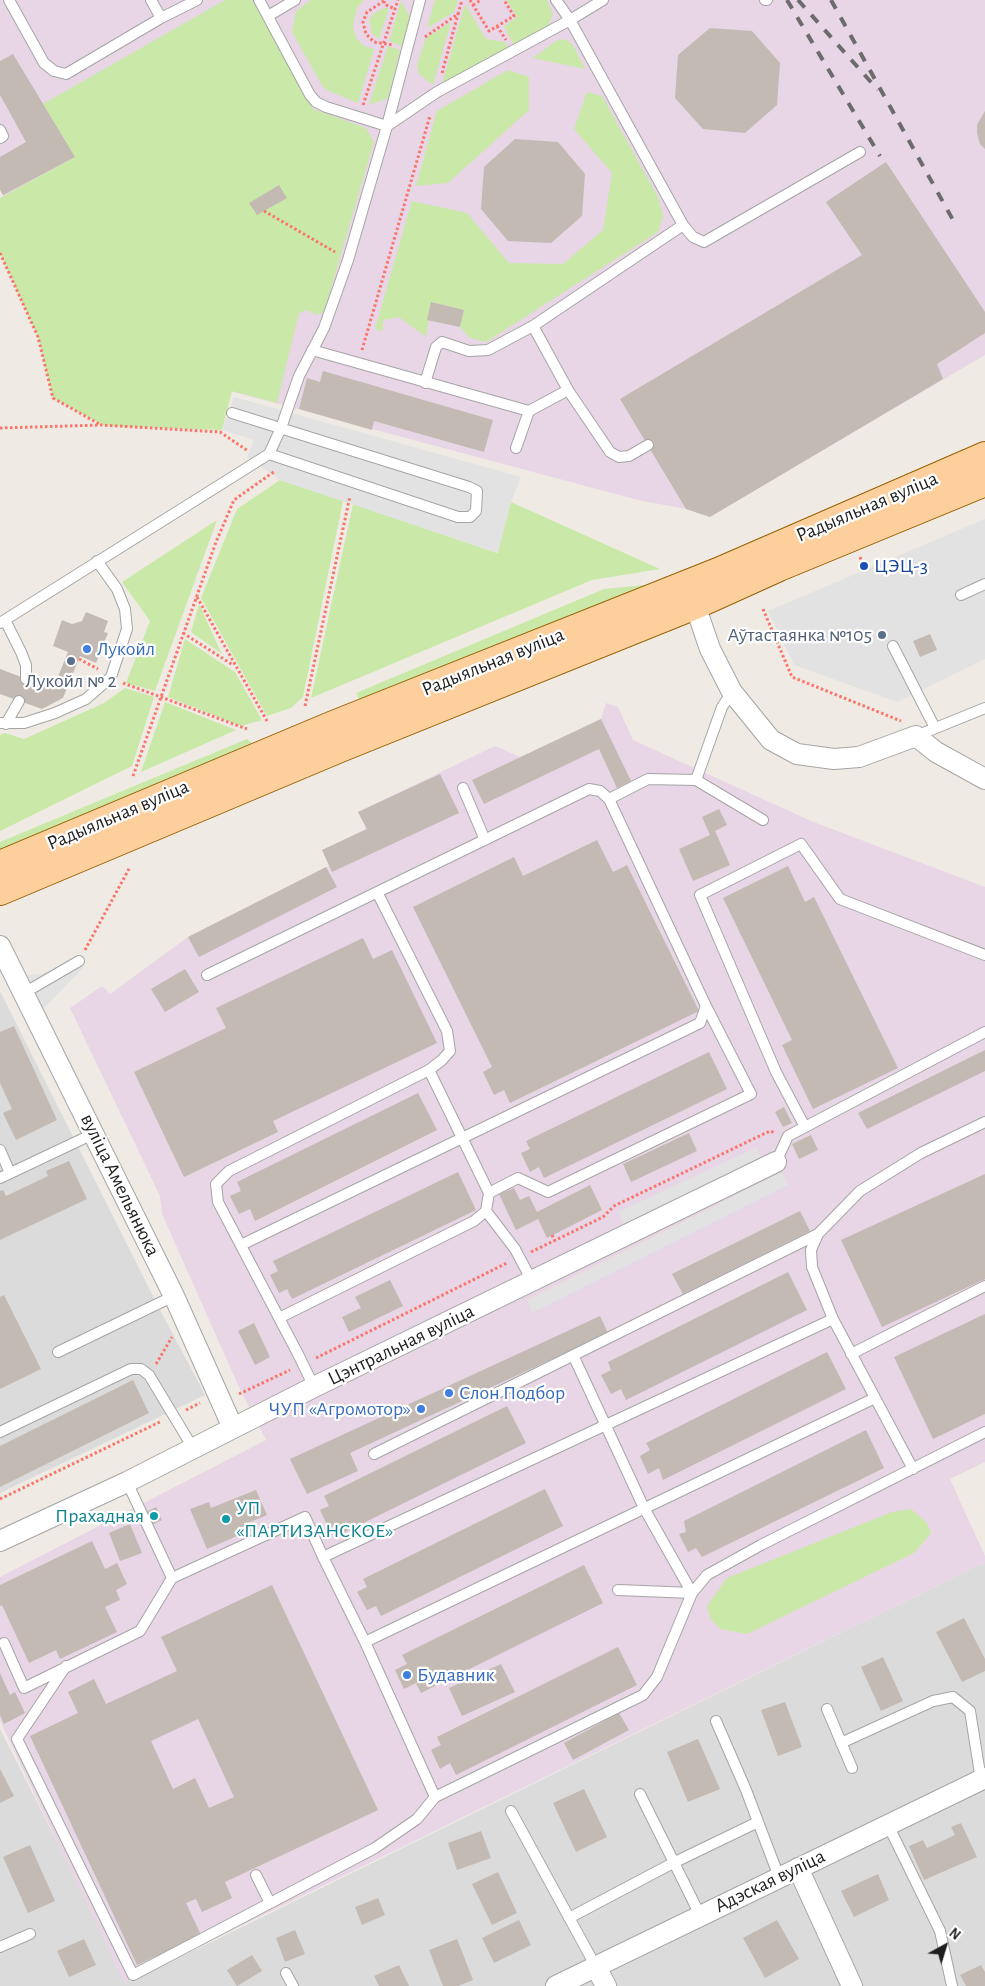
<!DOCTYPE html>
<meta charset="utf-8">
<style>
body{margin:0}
#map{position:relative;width:985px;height:1986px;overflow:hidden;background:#efebe4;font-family:"Alegreya Sans",sans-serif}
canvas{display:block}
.north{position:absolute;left:920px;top:1921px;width:50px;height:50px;-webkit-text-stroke:4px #fff;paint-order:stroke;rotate:39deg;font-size:14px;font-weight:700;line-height:20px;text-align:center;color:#1e1e1e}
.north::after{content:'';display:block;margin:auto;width:18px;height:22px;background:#1e1e1e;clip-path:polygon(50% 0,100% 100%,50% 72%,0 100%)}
</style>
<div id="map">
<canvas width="985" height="1986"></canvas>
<div class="north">N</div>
</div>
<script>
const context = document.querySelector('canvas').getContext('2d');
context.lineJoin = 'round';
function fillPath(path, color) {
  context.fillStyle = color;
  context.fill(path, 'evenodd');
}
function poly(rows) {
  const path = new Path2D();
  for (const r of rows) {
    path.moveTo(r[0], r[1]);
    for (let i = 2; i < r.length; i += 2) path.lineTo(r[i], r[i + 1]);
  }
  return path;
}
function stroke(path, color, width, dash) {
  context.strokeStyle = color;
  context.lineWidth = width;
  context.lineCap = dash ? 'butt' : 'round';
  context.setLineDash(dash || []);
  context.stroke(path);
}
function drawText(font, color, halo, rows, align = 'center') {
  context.font = font + ' "Alegreya Sans",sans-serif';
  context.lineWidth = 4.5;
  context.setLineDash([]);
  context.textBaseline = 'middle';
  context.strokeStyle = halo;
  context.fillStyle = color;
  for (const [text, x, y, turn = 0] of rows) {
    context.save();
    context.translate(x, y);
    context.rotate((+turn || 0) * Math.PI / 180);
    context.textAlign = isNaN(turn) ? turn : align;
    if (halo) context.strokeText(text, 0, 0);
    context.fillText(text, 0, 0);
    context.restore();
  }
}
const residential = poly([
 [0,991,157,1304,205,1395,0,1493],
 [985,1562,985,1986,0,1986,0,1729,114,1954,130,1982]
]);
const industrial = poly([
 [0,0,985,0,985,355,710,517,686,509,638,500,170,375,76,322,0,190],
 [606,703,618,707,633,740,811,821,985,887,985,1462,950,1479,985,1556,985,1562,124,1983,0,1721,0,1577,266,1440,238,1385,162,1214,160,1196,70,1008,102,986,110,994,188,937,329,866,322,850,366,829,358,812,495,746,520,757,601,719]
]);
const grass = poly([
 [225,0,251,0,254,2,313,109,366,128,374,142,324,312,316,315,307,310,299,313,277,403,232,391,222,430,105,426,53,398,38,337,0,253,0,198,75,157,43,104],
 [311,0,364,0,357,8,353,26,356,38,364,46,374,49,358,103,329,91,323,87,292,32,296,11],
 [435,0,458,0,454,12,427,28],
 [507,0,547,0,553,14,547,27,520,43,513,44,504,26,517,17],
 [401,1,410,17,402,46,389,41],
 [465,4,486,39,505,42,509,50,442,84],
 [384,8,389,8,379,39,372,33,369,20,373,14],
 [451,22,433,85,419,74,417,65,426,38],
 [565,39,573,45,585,69,533,58,556,41],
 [388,46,400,50,388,98,369,105],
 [508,70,529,77,529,110,448,183,416,186,437,111],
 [587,92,602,96,658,197,663,216,658,232,486,342,470,338,460,327,464,310,431,302,426,337,399,317,383,320,383,331,375,329,412,201,467,213,509,263,563,264,603,230,612,173,574,129],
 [280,480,343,501,303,697,291,708,267,716,201,598,237,509],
 [511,502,660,569,592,580,311,698,353,504,497,553],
 [217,520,155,691,126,683,150,621,122,582],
 [664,583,360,700,356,693,604,589],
 [199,604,222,654,191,632],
 [185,639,235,672,262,720,241,726,168,697],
 [125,688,154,697,132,766,0,831,0,735,5,733,24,739,104,703],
 [165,702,236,730,141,772],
 [247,739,253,744,0,856,0,842],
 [911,1509,927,1523,931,1533,914,1553,747,1634,721,1629,711,1620,707,1606,727,1578,892,1512]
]);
const parking = poly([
 [234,397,521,477,511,502,498,553,280,480,247,457,254,440,222,430],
 [985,519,985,659,897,702,794,665,768,611],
 [76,956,83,968,43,1009,25,975,42,974],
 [757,1147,762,1160,624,1225,618,1212],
 [782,1172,788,1185,532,1313,527,1300]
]);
const building = poly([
 [710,28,752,31,780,63,777,105,745,133,703,129,675,98,678,55],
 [13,54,75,157,3,195,0,190,0,157,26,142,0,95,0,61],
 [985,111,985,149,980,144,977,133,977,125],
 [515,139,558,142,585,174,582,216,551,243,508,241,481,209,484,167],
 [886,162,985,312,985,333,937,364,943,379,710,517,686,509,620,399,862,255,826,202],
 [279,185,287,198,257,215,249,203],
 [431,302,464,310,460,327,427,320],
 [323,371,493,420,484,452,374,421,372,430,299,409,307,378,320,382],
 [86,612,108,621,104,632,108,633,96,663,80,656,63,698,42,709,0,694,0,669,53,689,68,652,53,646,62,620,72,624,82,621],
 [930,634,937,650,920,657,913,641],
 [601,719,631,781,617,788,599,749,484,804,472,780],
 [440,774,459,813,332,872,322,850,367,829,358,812],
 [719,809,727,825,715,831,730,865,693,881,679,849,710,835,702,817],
 [597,840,613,872,627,865,699,1011,510,1103,504,1090,494,1095,483,1072,492,1067,413,907,514,857,523,876],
 [788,866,805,902,814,897,898,1068,813,1109,782,1045,792,1040,723,898],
 [326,867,337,887,199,957,188,937],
 [363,938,373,959,392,950,437,1043,273,1121,278,1132,184,1177,134,1072,226,1028,216,1008],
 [185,969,199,992,165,1012,151,989],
 [14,1026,57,1120,16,1140,3,1113,12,1109,0,1083,0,1032],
 [985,1050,985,1071,867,1129,858,1113],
 [709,1052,727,1089,544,1178,539,1167,530,1172,521,1153,530,1149,526,1141],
 [418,1093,437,1130,255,1221,250,1209,239,1214,230,1196,241,1191,237,1182],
 [784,1107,792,1123,783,1127,775,1112],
 [689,1133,697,1151,631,1182,623,1164],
 [811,1135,818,1150,799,1159,792,1144],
 [69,1161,87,1199,0,1240,0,1191,3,1190,6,1196,48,1176,46,1171],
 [458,1172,476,1210,292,1299,287,1289,279,1293,270,1275,278,1271,273,1261],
 [985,1174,985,1279,882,1327,841,1240],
 [590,1185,602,1210,547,1238,538,1219,516,1230,499,1194,514,1188,520,1200,529,1196,537,1212],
 [800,1211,810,1231,683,1294,672,1274],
 [788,1272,807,1310,626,1400,621,1389,611,1394,601,1375,611,1370,608,1362],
 [390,1280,403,1306,349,1332,342,1317,361,1308,355,1297],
 [4,1295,41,1369,0,1389,0,1297],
 [985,1314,985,1414,933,1439,894,1357],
 [600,1316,608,1333,350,1453,358,1471,307,1494,290,1459],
 [254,1323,270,1357,255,1365,238,1331],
 [827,1352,846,1389,663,1480,659,1468,648,1474,640,1456,650,1450,646,1443],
 [133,1380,149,1413,0,1487,0,1446],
 [507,1406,526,1443,343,1533,338,1524,329,1529,320,1510,329,1506,324,1496],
 [866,1430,884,1468,702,1557,696,1548,688,1552,679,1534,686,1532,684,1521],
 [545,1489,563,1526,381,1616,376,1606,367,1610,357,1592,367,1587,363,1579],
 [256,1490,267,1515,248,1523,251,1530,207,1549,190,1509,209,1502,211,1508],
 [156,1507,162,1520,152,1525,146,1512],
 [130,1524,142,1553,120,1561,109,1533],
 [92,1541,105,1569,117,1563,127,1584,116,1590,120,1600,105,1607,117,1632,60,1659,56,1650,29,1663,2,1605,0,1606,0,1585],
 [584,1565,603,1603,421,1693,416,1683,404,1689,395,1670,407,1664,402,1655],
 [272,1585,378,1810,225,1882,232,1898,202,1912,196,1899,186,1903,201,1935,137,1965,30,1736,78,1713,68,1692,94,1679,106,1704,177,1671,161,1637],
 [198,1719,234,1797,209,1808,195,1778,173,1789,151,1741],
 [964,1618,985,1659,985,1671,962,1682,936,1632],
 [618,1647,637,1685,456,1775,450,1763,440,1769,431,1750,441,1745,437,1737],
 [883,1657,903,1701,881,1711,861,1667],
 [501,1664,515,1692,462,1716,449,1688],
 [0,1673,10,1695,15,1692,25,1713,4,1724,0,1715],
 [785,1702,802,1747,778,1756,761,1710],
 [619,1713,629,1730,573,1760,564,1743],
 [698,1739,720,1789,688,1802,667,1752],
 [0,1769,14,1796,0,1803],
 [584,1789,607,1837,576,1852,553,1803],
 [961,1823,977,1857,924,1880,909,1846,923,1840,927,1848,955,1835,951,1827],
 [481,1831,491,1858,457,1870,448,1843],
 [30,1845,55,1901,28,1913,3,1857],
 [498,1872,517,1913,492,1925,472,1884],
 [878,1874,889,1900,854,1917,841,1891],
 [378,1898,385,1915,362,1925,355,1907],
 [519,1920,531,1945,494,1963,482,1938],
 [777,1920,799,1959,765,1978,743,1938],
 [295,1930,305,1954,285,1962,276,1938],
 [84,1939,96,1965,69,1977,57,1951],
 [457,1939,473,1980,458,1986,443,1986,429,1950],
 [252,1955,262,1971,237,1986,227,1970],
 [399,1965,409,1986,379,1986,374,1976],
 [981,1965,985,1972,985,1986,966,1986,960,1975]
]);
const path = poly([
 [470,0,489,31,514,16,504,0],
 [384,1,367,12,363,22,366,34,374,42,393,45],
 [384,1,384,4,395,9],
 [473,5,481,0],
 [497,26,506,40],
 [425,37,458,14,462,0],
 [442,73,458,14],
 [363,105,398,0],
 [264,211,335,252],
 [0,253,38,337,53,398,101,425],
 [362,350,430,116],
 [0,428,101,425,220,432,248,451],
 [860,557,864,566],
 [197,597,267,721],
 [763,609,792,677,901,721],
 [183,633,233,665],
 [79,659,98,669],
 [123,683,247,729],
 [305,706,350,496],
 [133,776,216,542,234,500,275,471],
 [85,950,130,867],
 [552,1235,555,1241],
 [531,1252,603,1217,614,1206,770,1131,775,1133],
 [316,1358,507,1263],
 [156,1364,172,1337],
 [239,1394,290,1370],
 [186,1410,200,1403],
 [0,1499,162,1421]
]);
const lane = poly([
 [9,0,44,63,54,71,66,74,161,18,197,0],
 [151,0,161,18],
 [259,0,310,95,316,102,326,107,387,126,437,92,570,20,556,0],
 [765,0,767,0],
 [268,16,295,0],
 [0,130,3,136,0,138],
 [683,225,693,237,704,242,860,152],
 [312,350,529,411,516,448],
 [425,383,436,347,442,342,469,351,488,350,533,326,683,225,570,20,603,0],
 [568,390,610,452,619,457,629,456,648,445],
 [529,411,568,390,533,326],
 [232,413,469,487,477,491,476,511,470,517,458,517,269,454],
 [961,595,985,584],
 [5,620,21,652,26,665,26,679],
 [0,623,269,454,281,428,299,376,324,328,348,260,387,126,420,0],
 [893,646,935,728],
 [0,723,24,723,55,713,86,699,111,677,127,629,125,609,117,589,97,561],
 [6,724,19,701],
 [916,736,985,708],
 [696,780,722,707,732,692],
 [463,788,485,840],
 [609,799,648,779,696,780,763,820],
 [207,975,589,789,600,791,609,799,706,1006,700,1023,241,1245],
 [24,993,79,961],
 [805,1127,776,1072,700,895,801,844,840,899,985,955],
 [0,1150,10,1173],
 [776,1162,788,1136,985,1032],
 [0,1178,95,1133],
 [489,1193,518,1178,548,1192,751,1094,706,1006],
 [486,1211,515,1249,532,1281],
 [279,1318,474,1221,486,1211,489,1193,429,1070],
 [58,1352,174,1296],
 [851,1354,985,1286],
 [573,1355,644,1508,692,1593],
 [314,1387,298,1354,218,1202,216,1184,229,1171,429,1070,442,1060,450,1051,447,1031,377,892],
 [0,1432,131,1369,141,1369,149,1375,193,1448],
 [374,1454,818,1234],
 [913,1469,833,1319,812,1267,811,1250,818,1234,860,1191,921,1153,985,1122],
 [127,1482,172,1578],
 [323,1557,365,1642,435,1797],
 [618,1590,692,1593],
 [365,1642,875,1398],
 [4,1643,24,1688,140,1631,172,1578,305,1517,323,1557,833,1319],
 [66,1666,17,1739,133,1975,375,1848,417,1819,435,1797,643,1695,657,1677,692,1593,707,1575,761,1545,985,1432],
 [827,1709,852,1768],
 [716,1721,746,1790,779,1877],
 [841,1743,933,1701,953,1697,970,1711,981,1780],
 [640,1794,700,1915],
 [511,1811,596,1967],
 [888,1825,940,1931,952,1986],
 [256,1875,270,1903],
 [569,1918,673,1863,758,1822],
 [0,1947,30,1934],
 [286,1973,293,1986]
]);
const street = poly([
 [695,593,695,605,710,649,732,692,771,740,797,754,834,759,859,757,916,736,936,752,985,779],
 [0,946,174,1296,233,1428],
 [0,1541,127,1482,314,1387,776,1162],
 [798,1868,852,1986],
 [596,1967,606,1986],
 [556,1986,985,1778]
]);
const primary = poly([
 [0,865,331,726,718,572,985,456],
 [0,891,340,748,695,605,779,567,985,482]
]);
const rail = poly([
 [787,0,880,156],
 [798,0,878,90],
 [831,0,953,220]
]);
const markers = [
 [864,566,5,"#1a4fb4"],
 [882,635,5,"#5c6f8a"],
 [87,649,5,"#3f7fe0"],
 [71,661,5,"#5c6f8a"],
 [449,1393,5,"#3f7fe0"],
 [421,1409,5,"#3f7fe0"],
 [154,1516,5,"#0f9aa8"],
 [226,1519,5,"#0f9aa8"],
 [407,1675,5,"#3f7fe0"]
];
const streetNames = [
 ["Радыяльная вуліца",867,507,-23],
 ["Радыяльная вуліца",493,662,-22],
 ["Радыяльная вуліца",118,815,-23],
 ["вуліца Амельянюка",120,1185,64],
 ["Цэнтральная вуліца",401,1345,-26],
 ["Адэская вуліца",770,1881,-26]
];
const transitNames = [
 ["ЦЭЦ-3",874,566]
];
const serviceNames = [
 ["Аўтастаянка №105",872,635],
 ["Лукойл № 2",71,681,"center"]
];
const shopNames = [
 ["Лукойл",97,649],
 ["Слон Подбор",459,1393],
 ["ЧУП «Агромотор»",411,1409,"right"],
 ["Будавник",417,1675]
];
const cultureNames = [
 ["УП",236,1508],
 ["«ПАРТИЗАНСКОЕ»",236,1531],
 ["Прахадная",144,1516,"right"]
];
fillPath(residential, '#dcdbdb');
fillPath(industrial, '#e8d5e5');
fillPath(grass, '#cae9a9');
fillPath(parking, '#e2e2e2');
fillPath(building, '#c3bab3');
stroke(lane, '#a5a5a5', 12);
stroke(street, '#a5a5a5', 22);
stroke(primary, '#976100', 30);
stroke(path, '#fa746a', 3, [2.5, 2.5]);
stroke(lane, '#fff', 10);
stroke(street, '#fff', 20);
stroke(primary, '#fccf9c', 28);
stroke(rail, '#6c6c6c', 4, [10, 10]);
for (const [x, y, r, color] of markers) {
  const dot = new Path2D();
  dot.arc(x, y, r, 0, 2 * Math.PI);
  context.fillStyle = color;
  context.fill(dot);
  stroke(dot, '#fff', 2);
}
drawText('20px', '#1e1e1e', '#fff', streetNames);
drawText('20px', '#164399', '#fff', transitNames, 'left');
drawText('20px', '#4e5e75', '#fff', serviceNames, 'right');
drawText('20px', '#366cbe', '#fff', shopNames, 'left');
drawText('20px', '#0d838f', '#fff', cultureNames, 'left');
</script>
